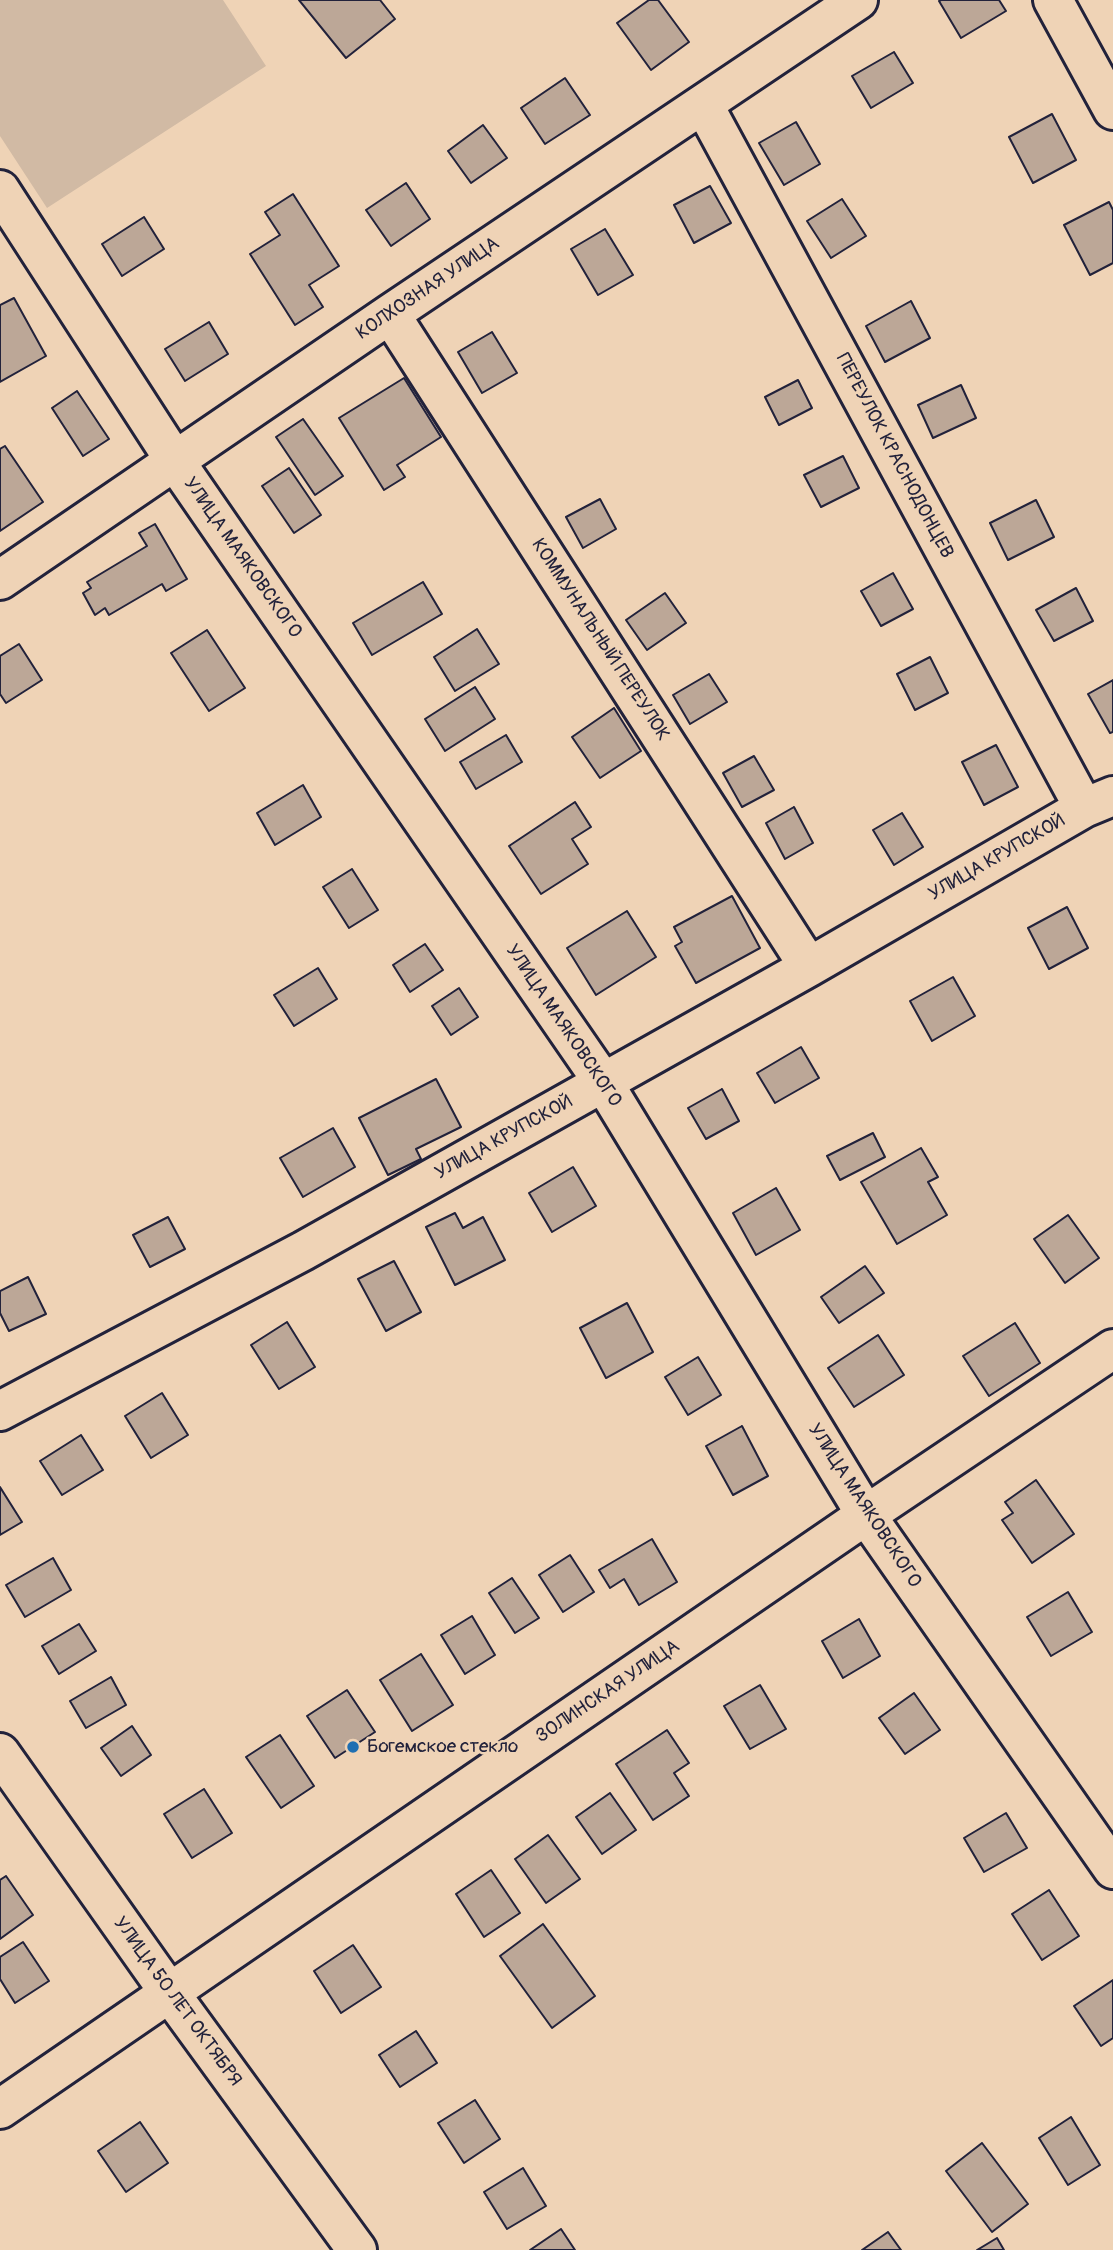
<!DOCTYPE html>
<meta charset="utf-8">
<style>
body{margin:0}
canvas{display:block;background:#efd3b6}
</style>
<canvas width="1113" height="2250"></canvas>
<script>
const context = document.querySelector('canvas').getContext('2d');
context.lineJoin = 'round';
function fillPath(path, color) {
  context.fillStyle = color;
  context.fill(path, 'evenodd');
}
function poly(rows) {
  const path = new Path2D();
  for (const r of rows) {
    path.moveTo(r[0], r[1]);
    for (let i = 2; i < r.length; i += 2) path.lineTo(r[i], r[i + 1]);
  }
  return path;
}
function stroke(path, color, width, dash) {
  context.strokeStyle = color;
  context.lineWidth = width;
  context.lineCap = dash ? 'butt' : 'round';
  context.setLineDash(dash || []);
  context.stroke(path);
}
function drawText(font, color, halo, rows, align = 'center') {
  context.font = font + ' Pangolin,sans-serif';
  context.lineWidth = 5;
  context.setLineDash([]);
  context.textBaseline = 'middle';
  context.strokeStyle = halo;
  context.fillStyle = color;
  for (const [text, x, y, turn = 0] of rows) {
    context.save();
    context.translate(x, y);
    context.rotate((+turn || 0) * Math.PI / 180);
    context.textAlign = isNaN(turn) ? turn : align;
    if (halo) context.strokeText(text, 0, 0);
    context.fillText(text, 0, 0);
    context.restore();
  }
}
const green = poly([
 [0,0,223,0,266,66,47,208,0,136]
]);
const building = poly([
 [299,0,380,0,395,19,346,58,299,0],
 [649,0,658,0,689,42,651,70,617,23,649,0],
 [941,0,999,0,1006,11,961,38,939,1,941,0],
 [894,52,913,83,871,108,852,76,894,52],
 [565,78,590,115,545,144,521,108,565,78],
 [1052,114,1076,160,1033,183,1009,137,1052,114],
 [796,122,820,164,784,185,759,143,796,122],
 [483,125,507,158,471,183,448,151,483,125],
 [406,183,430,219,391,246,366,210,406,183],
 [710,186,731,223,694,243,674,205,710,186],
 [293,194,339,266,309,285,323,307,295,325,250,254,280,235,265,212,293,194],
 [842,199,866,236,831,258,807,221,842,199],
 [1109,202,1113,210,1113,263,1090,275,1064,225,1109,202],
 [144,217,164,249,122,276,102,244,144,217],
 [605,229,633,275,598,295,571,249,605,229],
 [14,298,46,356,0,382,0,305,14,298],
 [911,301,930,338,885,362,866,326,911,301],
 [209,322,228,354,185,381,165,349,209,322],
 [492,332,517,373,482,393,458,352,492,332],
 [404,378,441,437,397,465,405,477,384,490,339,418,404,378],
 [798,380,812,408,779,425,765,397,798,380],
 [961,385,976,418,933,438,918,405,961,385],
 [77,391,109,439,83,456,52,408,77,391],
 [303,419,343,476,315,495,276,437,303,419],
 [5,446,43,502,0,531,0,449,5,446],
 [843,456,859,488,821,507,804,475,843,456],
 [289,468,321,515,294,533,262,486,289,468],
 [600,499,616,529,583,548,566,517,600,499],
 [1036,500,1054,537,1008,560,990,523,1036,500],
 [155,524,187,579,166,591,162,584,109,615,105,608,95,615,83,593,91,588,87,582,147,546,139,533,155,524],
 [893,573,913,609,881,626,861,591,893,573],
 [423,582,442,614,372,655,353,623,423,582],
 [1076,588,1093,621,1054,641,1036,610,1076,588],
 [665,593,686,623,647,650,626,620,665,593],
 [477,629,499,664,455,691,434,657,477,629],
 [207,630,245,688,209,711,171,653,207,630],
 [19,644,42,680,6,703,0,694,0,656,19,644],
 [930,657,948,693,915,710,897,674,930,657],
 [709,674,727,702,690,724,673,695,709,674],
 [1113,680,1113,732,1110,733,1088,694,1113,680],
 [475,687,495,719,445,751,425,719,475,687],
 [614,708,641,751,600,778,572,737,614,708],
 [506,735,522,762,476,789,460,762,506,735],
 [996,745,1018,787,984,805,962,762,996,745],
 [754,756,774,790,742,807,723,773,754,756],
 [303,785,321,817,275,845,257,813,303,785],
 [575,802,591,827,572,839,588,864,541,894,509,846,575,802],
 [794,807,813,843,785,859,766,823,794,807],
 [902,813,923,847,894,865,873,830,902,813],
 [352,869,378,910,349,928,323,887,352,869],
 [732,896,760,948,696,983,675,946,682,942,674,927,732,896],
 [1067,907,1088,948,1049,969,1028,928,1067,907],
 [627,911,656,957,596,995,567,948,627,911],
 [425,944,443,970,410,992,393,965,425,944],
 [318,968,337,999,294,1026,274,995,318,968],
 [953,977,975,1016,932,1041,910,1001,953,977],
 [459,988,478,1017,451,1035,432,1006,459,988],
 [801,1047,819,1078,775,1103,757,1073,801,1047],
 [436,1079,461,1127,416,1149,421,1159,388,1175,359,1118,436,1079],
 [722,1089,739,1121,706,1139,688,1108,722,1089],
 [333,1128,355,1167,303,1197,280,1158,333,1128],
 [873,1133,885,1157,840,1180,827,1156,873,1133],
 [921,1148,938,1177,928,1182,947,1215,897,1244,861,1182,921,1148],
 [573,1167,596,1206,552,1232,529,1193,573,1167],
 [776,1188,800,1230,756,1255,733,1213,776,1188],
 [455,1213,463,1228,483,1217,505,1260,455,1285,426,1227,455,1213],
 [1068,1215,1099,1258,1065,1283,1034,1239,1068,1215],
 [168,1217,185,1249,150,1267,133,1235,168,1217],
 [394,1261,421,1312,386,1331,358,1279,394,1261],
 [865,1266,884,1293,839,1323,821,1297,865,1266],
 [28,1277,46,1314,9,1331,0,1313,0,1291,28,1277],
 [627,1303,653,1352,606,1378,580,1328,627,1303],
 [287,1322,315,1367,279,1389,251,1345,287,1322],
 [1015,1323,1040,1363,989,1396,963,1356,1015,1323],
 [878,1335,904,1375,854,1407,828,1368,878,1335],
 [698,1357,721,1395,688,1415,665,1377,698,1357],
 [162,1393,188,1435,151,1458,125,1416,162,1393],
 [742,1426,768,1476,733,1495,706,1446,742,1426],
 [81,1435,103,1470,62,1495,40,1461,81,1435],
 [1036,1480,1074,1534,1032,1563,1002,1520,1013,1513,1005,1502,1036,1480],
 [0,1487,22,1522,0,1535,0,1487],
 [652,1539,677,1582,639,1605,624,1579,610,1588,599,1570,652,1539],
 [570,1555,594,1592,563,1612,539,1575,570,1555],
 [53,1558,71,1590,25,1617,6,1585,53,1558],
 [512,1578,539,1618,515,1633,489,1593,512,1578],
 [1068,1592,1092,1632,1051,1656,1027,1617,1068,1592],
 [472,1616,495,1655,465,1674,441,1635,472,1616],
 [859,1619,880,1656,843,1678,822,1641,859,1619],
 [79,1624,96,1651,59,1674,42,1646,79,1624],
 [421,1654,453,1705,412,1731,380,1680,421,1654],
 [111,1677,126,1705,86,1728,70,1701,111,1677],
 [760,1685,786,1729,750,1749,724,1706,760,1685],
 [347,1690,375,1732,335,1758,307,1716,347,1690],
 [914,1693,940,1730,905,1754,879,1718,914,1693],
 [132,1726,151,1755,121,1776,101,1748,132,1726],
 [667,1730,689,1763,674,1773,689,1796,653,1820,616,1764,667,1730],
 [280,1735,314,1786,281,1808,246,1757,280,1735],
 [204,1789,232,1833,192,1858,164,1814,204,1789],
 [610,1793,636,1830,602,1854,576,1817,610,1793],
 [1006,1813,1027,1848,984,1872,964,1838,1006,1813],
 [548,1835,580,1879,546,1903,515,1859,548,1835],
 [491,1870,520,1913,484,1937,456,1894,491,1870],
 [6,1876,33,1915,0,1939,0,1880,6,1876],
 [1049,1890,1079,1936,1042,1960,1012,1914,1049,1890],
 [543,1924,595,1996,552,2028,500,1956,543,1924],
 [23,1942,49,1981,15,2003,0,1979,0,1957,23,1942],
 [353,1945,381,1987,341,2013,314,1971,353,1945],
 [1113,1980,1113,2038,1101,2046,1074,2006,1113,1980],
 [416,2031,437,2063,400,2087,379,2055,416,2031],
 [475,2100,500,2139,464,2163,438,2123,475,2100],
 [1071,2117,1100,2165,1068,2185,1039,2138,1071,2117],
 [140,2122,168,2163,126,2192,98,2151,140,2122],
 [982,2143,1028,2204,992,2232,946,2171,982,2143],
 [523,2168,546,2206,507,2229,484,2192,523,2168],
 [561,2229,575,2250,530,2250,561,2229],
 [888,2232,901,2250,862,2250,888,2232],
 [997,2238,1004,2250,977,2250,997,2238]
]);
const minor = poly([
 [1053,0,1113,110],
 [703,104,1084,808],
 [0,190,175,461,603,1082,866,1515,1113,1869],
 [390,314,809,967],
 [0,580,390,314,858,0],
 [0,1411,303,1251,809,967,1084,808,1113,796],
 [0,2109,866,1515,1113,1349]
]);
const major = poly([
 [0,1753,169,1992,357,2250]
]);
const markers = [
 [353,1747,7,"#1f6fb2"]
];
const streetNames = [
 ["КОЛХОЗНАЯ УЛИЦА",428,289,-34],
 ["ПЕРЕУЛОК КРАСНОДОНЦЕВ",894,456,62],
 ["УЛИЦА МАЯКОВСКОГО",242,558,55],
 ["КОММУНАЛЬНЫЙ ПЕРЕУЛОК",600,640,57],
 ["УЛИЦА КРУПСКОЙ",997,858,-30],
 ["УЛИЦА МАЯКОВСКОГО",563,1026,56],
 ["УЛИЦА КРУПСКОЙ",504,1138,-29],
 ["УЛИЦА МАЯКОВСКОГО",864,1506,57],
 ["ЗОЛИНСКАЯ УЛИЦА",608,1692,-34],
 ["УЛИЦА 50 ЛЕТ ОКТЯБРЯ",177,2002,54]
];
const poiNames = [
 ["Богемское стекло",367,1747]
];
fillPath(green, '#d1baa4');
fillPath(building, '#bca797');
stroke(building, '#22223b', 2);
stroke(minor, '#22223b', 44);
stroke(major, '#22223b', 44);
stroke(minor, '#efd3b6', 38);
stroke(major, '#efd3b6', 38);
for (const [x, y, r, color] of markers) {
  const dot = new Path2D();
  dot.arc(x, y, r, 0, 2 * Math.PI);
  context.fillStyle = color;
  context.fill(dot);
  stroke(dot, '#efd3b6', 2.5);
}
drawText('19px', '#22223b', '#efd3b6', streetNames);
drawText('19px', '#22223b', '#efd3b6', poiNames, 'left');
</script>
